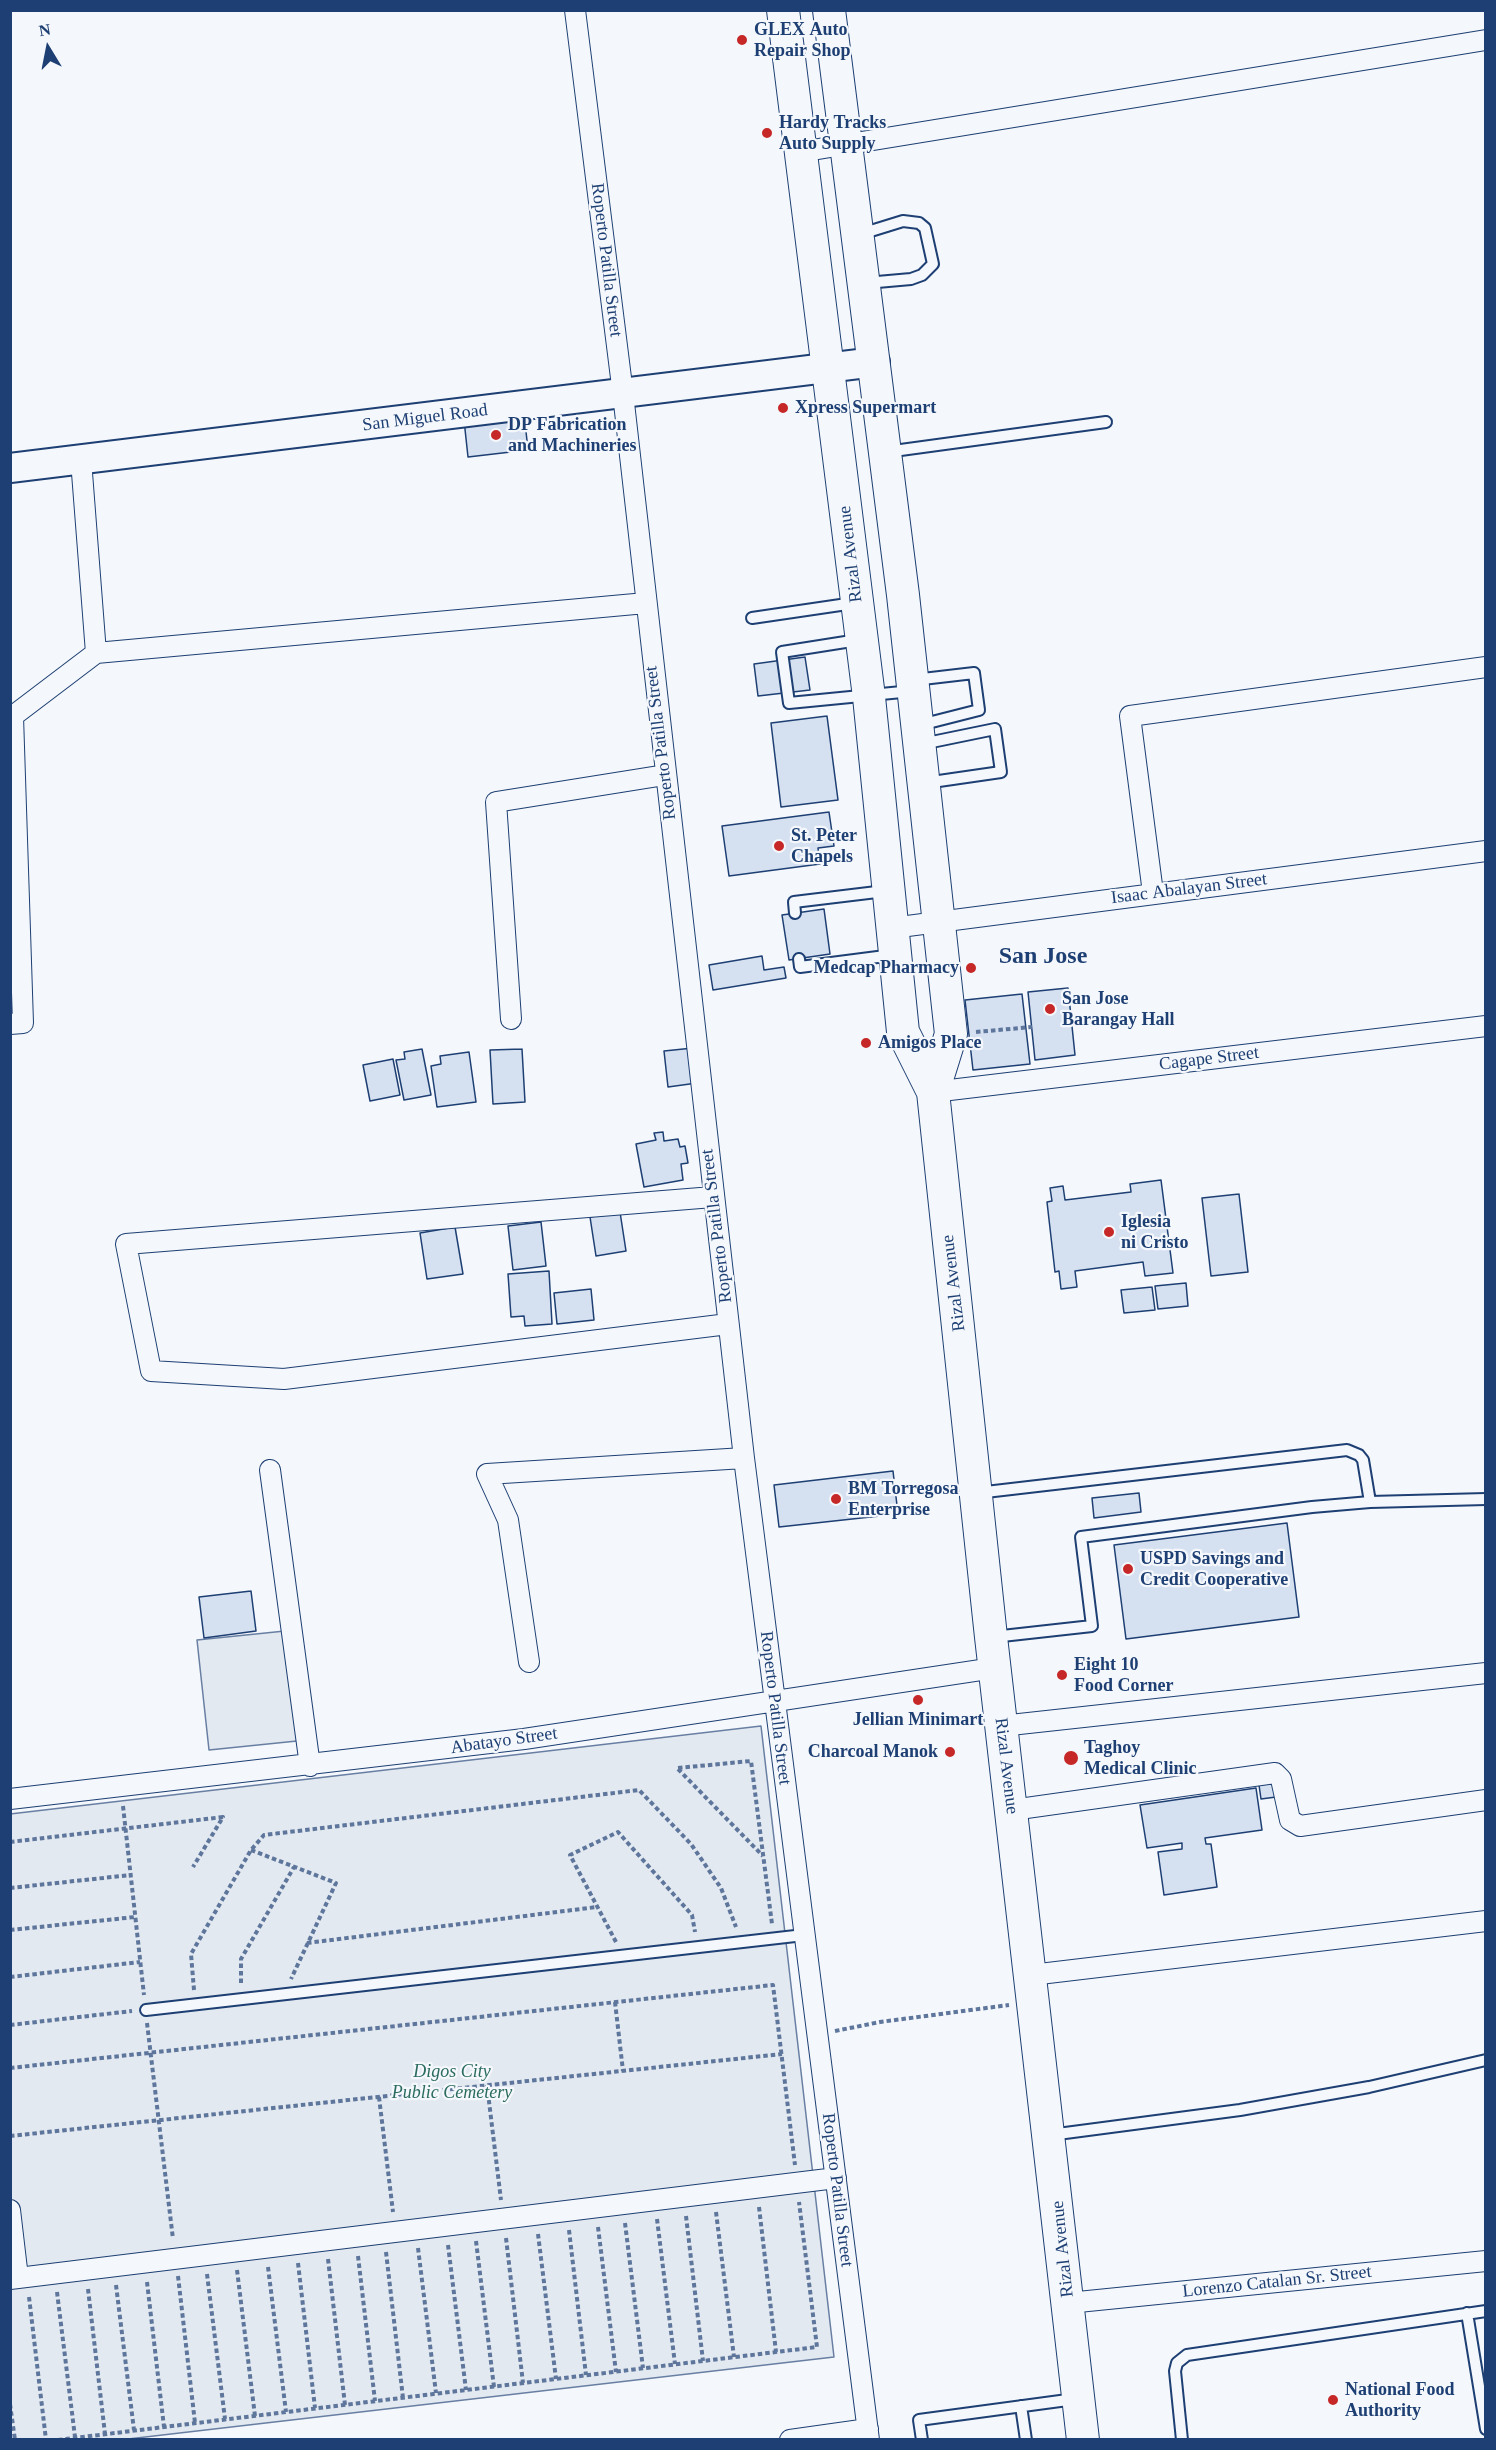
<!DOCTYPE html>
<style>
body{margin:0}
#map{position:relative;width:1496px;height:2450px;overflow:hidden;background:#f4f7fb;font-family:Georgia,serif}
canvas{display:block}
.frame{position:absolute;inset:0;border:12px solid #1d3f73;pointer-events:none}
.north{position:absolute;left:18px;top:18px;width:60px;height:60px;-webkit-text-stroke:4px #f4f7fb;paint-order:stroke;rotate:350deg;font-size:16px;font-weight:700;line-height:24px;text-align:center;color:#1d3f73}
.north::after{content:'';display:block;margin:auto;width:21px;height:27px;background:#1d3f73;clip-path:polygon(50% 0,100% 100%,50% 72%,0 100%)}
</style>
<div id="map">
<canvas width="1496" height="2450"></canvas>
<div class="frame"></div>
<div class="north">N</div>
</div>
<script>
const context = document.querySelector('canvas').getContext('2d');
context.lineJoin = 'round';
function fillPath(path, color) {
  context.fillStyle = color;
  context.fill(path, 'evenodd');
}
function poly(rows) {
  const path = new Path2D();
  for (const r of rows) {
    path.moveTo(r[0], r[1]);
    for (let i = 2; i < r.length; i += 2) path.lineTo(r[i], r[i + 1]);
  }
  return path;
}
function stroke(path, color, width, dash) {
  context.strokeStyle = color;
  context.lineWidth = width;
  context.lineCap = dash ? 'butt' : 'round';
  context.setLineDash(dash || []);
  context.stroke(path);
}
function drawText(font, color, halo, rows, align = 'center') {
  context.font = font + ' Georgia,serif';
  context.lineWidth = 4.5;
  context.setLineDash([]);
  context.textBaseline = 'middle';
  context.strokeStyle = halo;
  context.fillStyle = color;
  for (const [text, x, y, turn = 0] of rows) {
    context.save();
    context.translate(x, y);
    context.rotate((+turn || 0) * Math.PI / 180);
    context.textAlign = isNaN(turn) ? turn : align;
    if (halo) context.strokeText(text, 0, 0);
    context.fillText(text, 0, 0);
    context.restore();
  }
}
const green = poly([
 [285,1631,297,1741,209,1750,197,1640,285,1631],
 [761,1726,834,2357,128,2439,11,2439,10,1814,761,1726]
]);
const building = poly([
 [524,413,528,450,468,457,464,420,524,413],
 [805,657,810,690,758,696,754,664,805,657],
 [827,716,838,800,781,807,771,723,827,716],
 [829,812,834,846,818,848,820,864,729,876,722,826,829,812],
 [824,909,830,954,789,960,782,915,824,909],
 [762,956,764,970,784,967,786,978,713,990,709,965,762,956],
 [1068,988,1075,1055,1035,1060,1028,992,1068,988],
 [1022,994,1030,1064,973,1070,965,1000,1022,994],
 [693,1048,697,1083,668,1087,664,1051,693,1048],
 [422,1049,431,1095,404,1100,396,1060,405,1059,404,1052,422,1049],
 [522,1049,525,1102,493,1104,490,1050,522,1049],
 [469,1052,476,1102,437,1107,431,1066,441,1064,440,1056,469,1052],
 [393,1059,400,1095,370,1101,363,1065,393,1059],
 [663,1132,664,1141,678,1139,680,1147,685,1146,688,1163,681,1164,683,1180,644,1187,636,1144,656,1140,654,1133,663,1132],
 [1161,1180,1173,1273,1145,1276,1143,1262,1075,1271,1077,1287,1061,1289,1059,1271,1055,1272,1047,1202,1052,1201,1050,1188,1063,1186,1065,1200,1131,1192,1130,1184,1161,1180],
 [1239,1194,1248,1272,1211,1276,1202,1198,1239,1194],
 [620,1212,626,1251,596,1256,590,1217,620,1212],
 [541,1222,546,1266,513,1270,508,1226,541,1222],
 [455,1227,463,1274,427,1279,420,1233,455,1227],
 [549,1271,552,1324,525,1326,524,1316,511,1317,508,1274,549,1271],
 [1186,1283,1188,1306,1158,1309,1155,1286,1186,1283],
 [1152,1287,1155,1310,1124,1313,1121,1290,1152,1287],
 [591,1289,594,1320,557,1324,554,1293,591,1289],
 [893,1471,898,1514,779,1527,774,1485,893,1471],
 [1139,1493,1141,1512,1094,1518,1092,1498,1139,1493],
 [1287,1523,1299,1617,1126,1639,1114,1545,1287,1523],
 [251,1591,256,1631,204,1638,199,1597,251,1591],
 [1274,1783,1276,1797,1261,1799,1259,1785,1274,1783],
 [1256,1788,1262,1830,1205,1838,1206,1844,1211,1844,1217,1887,1164,1895,1158,1852,1182,1849,1182,1843,1147,1848,1140,1805,1256,1788]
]);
const path = poly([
 [976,1032,1032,1027],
 [678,1768,751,1761,772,1924],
 [678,1769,763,1856],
 [123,1806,144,1995],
 [10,1842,223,1817,193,1867],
 [251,1850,336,1883,291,1979],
 [10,1888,131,1875],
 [10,1930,135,1917],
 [616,1942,570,1855,618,1832,692,1915,695,1932],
 [307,1943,597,1907],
 [10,1977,140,1962],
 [241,1983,241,1959,294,1867],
 [194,1990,191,1954,251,1850,264,1835,639,1790,691,1844,721,1888,736,1927],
 [615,2002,623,2071],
 [147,2023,173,2239],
 [10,2025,132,2011],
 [835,2031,880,2022,1009,2005],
 [10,2068,773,1985,795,2165],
 [487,2085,501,2200],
 [379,2097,393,2212],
 [10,2136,782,2054],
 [759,2207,776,2352],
 [716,2212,734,2357],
 [686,2216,703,2361],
 [657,2219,675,2364],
 [625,2223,643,2368],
 [598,2227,616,2372],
 [569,2230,586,2375],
 [538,2234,556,2379],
 [506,2238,523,2383],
 [476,2241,494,2387],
 [448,2245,466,2390],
 [418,2248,436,2393],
 [386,2252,403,2398],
 [358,2256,375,2401],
 [328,2259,345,2405],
 [298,2263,315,2408],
 [268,2267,286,2412],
 [237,2270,255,2416],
 [207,2274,225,2419],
 [178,2276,195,2423],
 [147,2282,164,2427],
 [116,2285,134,2430],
 [88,2289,105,2434],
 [57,2292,75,2437],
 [29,2297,46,2440],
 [10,2404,15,2440],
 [58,2440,817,2347,799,2202]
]);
const lane = poly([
 [861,234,903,221,919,223,925,228,933,264,922,275,911,279,866,283],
 [886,452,1106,422],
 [752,618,854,603],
 [858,640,782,652,789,703,912,691],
 [914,680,974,673,979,710,920,725],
 [922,744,995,729,1001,772,925,783],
 [795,913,794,902,885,891],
 [799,959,800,967,893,955],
 [977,1493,1347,1450,1359,1455,1363,1460,1370,1502],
 [993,1637,1092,1626,1081,1537,1312,1507,1370,1502,1486,1499],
 [146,2010,804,1935],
 [1050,2135,1240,2110,1369,2087,1486,2060],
 [1467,2313,1486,2429],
 [1021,2406,1026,2440],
 [922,2440,919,2420,1075,2399],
 [1182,2440,1175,2371,1177,2363,1187,2355,1486,2311]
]);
const street = poly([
 [575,10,623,394,744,1458,869,2440],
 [800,152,1486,40],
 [81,460,96,653,646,603],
 [1153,893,1130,716,1486,667],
 [892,928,1486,851],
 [511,1019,496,802,665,775],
 [10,1024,23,1023,13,716,96,653],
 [933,1092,1486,1026],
 [713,1197,126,1244,151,1371,284,1379,728,1324],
 [270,1470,310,1766],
 [529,1662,508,1520,487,1474,744,1458],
 [1001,1726,1486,1673],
 [10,1799,524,1739,994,1668],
 [1012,1810,1275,1773,1281,1779,1290,1820,1300,1826,1486,1800],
 [1031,1975,1486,1921],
 [10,2210,18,2278],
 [10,2279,836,2178],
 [1068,2303,1486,2261],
 [790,2440,868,2429]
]);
const secondary = poly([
 [10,468,875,362]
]);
const primary = poly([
 [783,10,869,697,903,1032,933,1092,991,1637,1083,2440],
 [829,10,903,595,951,1034,933,1092]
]);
const markers = [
 [742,40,6,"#c62828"],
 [767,133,6,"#c62828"],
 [783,408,6,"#c62828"],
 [496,435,6,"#c62828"],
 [779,846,6,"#c62828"],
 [971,968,6,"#c62828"],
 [1050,1009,6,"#c62828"],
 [866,1043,6,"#c62828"],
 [1109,1232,6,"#c62828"],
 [836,1499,6,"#c62828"],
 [1128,1569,6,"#c62828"],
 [1062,1675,6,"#c62828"],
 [918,1700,6,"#c62828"],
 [950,1752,6,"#c62828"],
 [1071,1758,8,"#c62828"],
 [1333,2400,6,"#c62828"]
];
const poiNames = [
 ["GLEX Auto",754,30],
 ["Repair Shop",754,51],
 ["Hardy Tracks",779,123],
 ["Auto Supply",779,144],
 ["Xpress Supermart",795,408],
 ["DP Fabrication",508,425],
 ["and Machineries",508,446],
 ["St. Peter",791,836],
 ["Chapels",791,857],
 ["Medcap Pharmacy",959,968,"right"],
 ["San Jose",1062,999],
 ["Barangay Hall",1062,1020],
 ["Amigos Place",878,1043],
 ["Iglesia",1121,1222],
 ["ni Cristo",1121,1243],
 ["BM Torregosa",848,1489],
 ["Enterprise",848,1510],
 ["USPD Savings and",1140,1559],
 ["Credit Cooperative",1140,1580],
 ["Eight 10",1074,1665],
 ["Food Corner",1074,1686],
 ["Jellian Minimart",918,1720,"center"],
 ["Taghoy",1084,1748],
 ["Medical Clinic",1084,1769],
 ["Charcoal Manok",938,1752,"right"],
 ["National Food",1345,2390],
 ["Authority",1345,2411]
];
const streetNames = [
 ["Roperto Patilla Street",606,260,83],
 ["San Miguel Road",425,418,-7],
 ["Rizal Avenue",851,554,-97],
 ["Roperto Patilla Street",661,743,-97],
 ["Isaac Abalayan Street",1189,889,-7],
 ["Cagape Street",1209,1059,-7],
 ["Roperto Patilla Street",717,1226,-97],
 ["Rizal Avenue",954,1283,-97],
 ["Roperto Patilla Street",775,1708,83],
 ["Abatayo Street",504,1741,-8],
 ["Rizal Avenue",1006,1766,83],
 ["Roperto Patilla Street",837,2190,83],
 ["Rizal Avenue",1063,2249,-96],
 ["Lorenzo Catalan Sr. Street",1277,2282,-6]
];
const parkNames = [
 ["Digos City",452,2072],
 ["Public Cemetery",452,2093]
];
const districtNames = [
 ["San Jose",1043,957]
];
fillPath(green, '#e3e9f0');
stroke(green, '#687fa3', 1.5);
fillPath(building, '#d5e0f0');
stroke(building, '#1d3f73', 1.5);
stroke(lane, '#1d3f73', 14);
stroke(street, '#1d3f73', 22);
stroke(secondary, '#1d3f73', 32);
stroke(primary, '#1d3f73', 34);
stroke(path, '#5e769c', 4, [4.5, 3]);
stroke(lane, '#f4f7fb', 10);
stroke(street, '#f4f7fb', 20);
stroke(secondary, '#f4f7fb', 28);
stroke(primary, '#f4f7fb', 32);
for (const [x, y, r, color] of markers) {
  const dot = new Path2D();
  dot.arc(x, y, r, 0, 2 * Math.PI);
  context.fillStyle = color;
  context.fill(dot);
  stroke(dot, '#f4f7fb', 2);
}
drawText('bold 18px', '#1d3f73', '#f4f7fb', poiNames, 'left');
drawText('18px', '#1d3f73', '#f4f7fb', streetNames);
drawText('italic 18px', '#2c6c60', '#f4f7fb', parkNames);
drawText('bold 24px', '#1d3f73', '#f4f7fb', districtNames);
</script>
